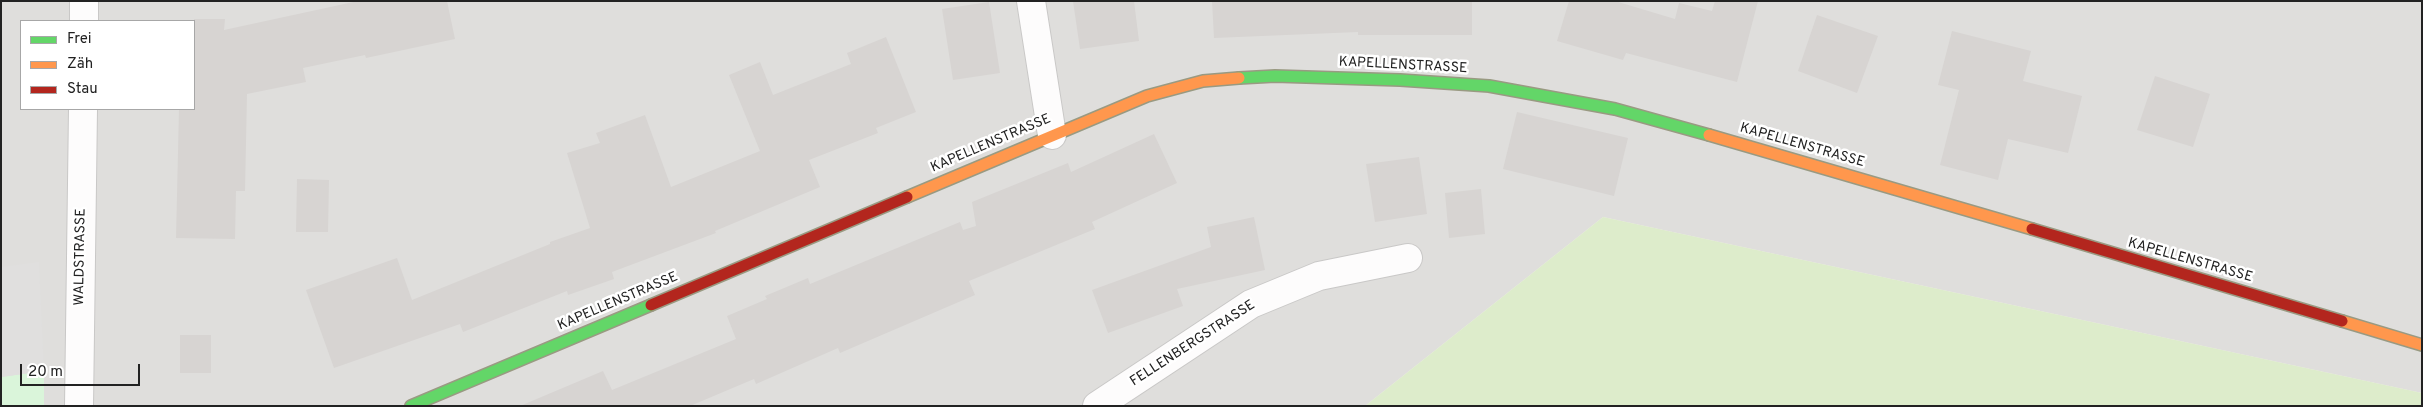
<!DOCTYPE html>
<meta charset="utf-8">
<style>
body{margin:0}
#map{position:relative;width:2423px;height:407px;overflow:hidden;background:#f0eeeb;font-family:Overpass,sans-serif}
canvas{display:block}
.frame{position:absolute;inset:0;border:2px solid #222;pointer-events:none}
.legend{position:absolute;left:20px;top:20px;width:175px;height:90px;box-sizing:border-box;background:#fff;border:1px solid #a7a7a7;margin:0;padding:6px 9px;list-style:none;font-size:15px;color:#222}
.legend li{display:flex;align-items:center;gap:10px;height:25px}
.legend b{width:25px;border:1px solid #a7a7a7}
.scale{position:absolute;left:20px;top:364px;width:120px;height:22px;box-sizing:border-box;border:2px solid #222;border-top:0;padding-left:6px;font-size:15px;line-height:18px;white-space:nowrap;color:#222;-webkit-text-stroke:4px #fff;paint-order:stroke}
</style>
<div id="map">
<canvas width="2423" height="407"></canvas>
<div class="frame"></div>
<ul class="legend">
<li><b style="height:6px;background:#63d668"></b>Frei</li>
<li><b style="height:6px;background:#ff974d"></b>Zäh</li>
<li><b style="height:6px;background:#b3261e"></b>Stau</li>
</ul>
<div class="scale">20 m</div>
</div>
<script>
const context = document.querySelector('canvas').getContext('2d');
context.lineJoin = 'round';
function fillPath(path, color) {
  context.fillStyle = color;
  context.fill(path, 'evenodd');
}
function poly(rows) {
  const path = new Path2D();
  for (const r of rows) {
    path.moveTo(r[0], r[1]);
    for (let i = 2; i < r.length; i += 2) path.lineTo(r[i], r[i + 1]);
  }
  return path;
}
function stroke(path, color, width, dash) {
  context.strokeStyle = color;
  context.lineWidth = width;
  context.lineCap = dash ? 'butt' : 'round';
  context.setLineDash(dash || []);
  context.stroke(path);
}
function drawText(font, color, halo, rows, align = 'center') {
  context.font = font + ' Overpass,sans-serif';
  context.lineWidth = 5;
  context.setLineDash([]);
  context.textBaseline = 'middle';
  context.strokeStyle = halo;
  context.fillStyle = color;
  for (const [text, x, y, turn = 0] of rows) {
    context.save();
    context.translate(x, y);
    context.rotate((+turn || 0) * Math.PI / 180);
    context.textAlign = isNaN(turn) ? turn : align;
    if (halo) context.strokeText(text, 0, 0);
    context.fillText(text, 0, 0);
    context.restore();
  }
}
const residential = poly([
 [1,1,2422,1,2422,393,1603,217,1365,406,1,406],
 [21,21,194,21,194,109,21,109]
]);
const grass = poly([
 [1603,217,2422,393,2422,406,1365,406]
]);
const park = poly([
 [44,371,44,406,1,406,1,377]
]);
const parking = poly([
 [39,262,44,371,1,377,1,267]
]);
const building = poly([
 [358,1,447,1,455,39,366,58,365,55,303,68,306,82,247,94,245,191,236,191,235,239,176,238,179,109,194,109,194,19,225,19,224,30],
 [1073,1,1134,1,1139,41,1080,49],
 [1212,1,1472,1,1472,35,1358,35,1358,32,1214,38],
 [1569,1,1615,1,1675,19,1679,3,1712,11,1715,1,1758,1,1737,82,1626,53,1623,60,1557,41],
 [989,2,1000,73,953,80,942,9],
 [1817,15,1878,36,1857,93,1798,71],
 [1952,31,2031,51,2023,81,2082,96,2068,153,2008,139,1998,180,1940,165,1959,90,1938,85],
 [886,37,916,112,876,128,878,133,809,160,820,187,715,231,716,233,612,272,614,279,568,295,567,291,463,332,460,324,334,368,306,290,397,258,412,300,550,244,550,242,590,228,567,153,600,143,596,133,645,115,671,187,760,151,729,75,760,62,773,95,851,64,847,53],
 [2155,76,2210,94,2193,147,2137,130],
 [1517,112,1628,138,1614,196,1503,169],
 [1154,134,1177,183,1092,222,1095,229,969,281,975,295,840,353,838,348,756,384,754,379,690,406,520,406,603,371,612,390,736,339,727,316,767,299,765,296,808,278,810,284,960,222,963,230,976,226,972,202,1068,163,1071,172],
 [1419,157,1427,214,1375,222,1366,164],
 [297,179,329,180,328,232,296,232],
 [1481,189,1485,234,1449,238,1445,193],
 [1254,217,1265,270,1177,289,1183,306,1108,333,1092,290,1211,247,1207,227],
 [180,335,211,335,211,373,180,373]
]);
const street = poly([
 [1031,1,1052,135],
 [84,21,84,1],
 [79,406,83,109],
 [1097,406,1251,304,1319,276,1408,258]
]);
const fast = poly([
 [1239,78,1275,76,1400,80,1489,86,1615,109,1709,135],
 [411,406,651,305]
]);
const slow = poly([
 [1709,135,2032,229],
 [907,197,1147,96,1203,81,1239,78],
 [2342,321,2422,345]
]);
const jam = poly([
 [2032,229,2342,321],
 [651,305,907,197]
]);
const streetNames = [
 ["KAPELLENSTRASSE",1403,66,3],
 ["KAPELLENSTRASSE",991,144,-23],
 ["KAPELLENSTRASSE",1802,146,16],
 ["WALDSTRASSE",81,257,-89],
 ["KAPELLENSTRASSE",2190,261,16],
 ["KAPELLENSTRASSE",618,302,-23],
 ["FELLENBERGSTRASSE",1193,344,-33]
];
fillPath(residential, '#dfdedc');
fillPath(grass, '#ddeccb');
fillPath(park, '#daf5da');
fillPath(parking, '#e0dfde');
fillPath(building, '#d7d4d2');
stroke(street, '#c9c8c7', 30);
stroke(fast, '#999a82', 14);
stroke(slow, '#999a82', 14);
stroke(jam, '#999a82', 14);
stroke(street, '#fdfcfc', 28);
stroke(fast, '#63d668', 11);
stroke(slow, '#ff974d', 11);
stroke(jam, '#b3261e', 11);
drawText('14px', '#222', '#fff', streetNames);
</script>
